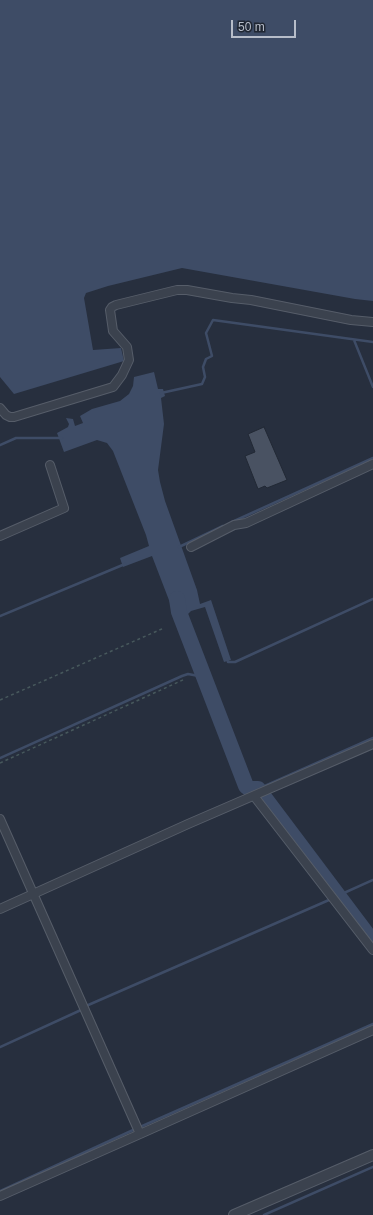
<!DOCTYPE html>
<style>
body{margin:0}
#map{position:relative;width:373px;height:1215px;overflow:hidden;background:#272f3e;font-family:Arial,sans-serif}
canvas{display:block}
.scale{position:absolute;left:231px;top:20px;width:65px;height:18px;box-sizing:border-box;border:2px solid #b7bdc9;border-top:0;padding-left:5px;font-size:12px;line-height:14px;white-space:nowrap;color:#b7bdc9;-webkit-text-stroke:3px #202733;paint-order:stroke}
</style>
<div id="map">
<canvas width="373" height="1215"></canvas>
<div class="scale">50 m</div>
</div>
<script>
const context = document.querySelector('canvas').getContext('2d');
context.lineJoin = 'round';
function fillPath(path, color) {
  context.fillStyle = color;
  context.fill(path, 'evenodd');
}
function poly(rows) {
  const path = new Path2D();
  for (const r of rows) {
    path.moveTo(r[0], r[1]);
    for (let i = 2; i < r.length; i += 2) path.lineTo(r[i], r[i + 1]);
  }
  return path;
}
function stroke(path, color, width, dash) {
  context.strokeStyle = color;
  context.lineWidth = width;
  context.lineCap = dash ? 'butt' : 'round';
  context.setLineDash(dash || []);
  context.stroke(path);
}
const water = poly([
 [0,0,373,0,373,301,355,299,182,268,108,286,86,293,84,298,93,350,121,348,124,361,14,394,0,377],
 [154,372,158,389,163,389,165,396,161,398,164,424,158,470,160,482,165,501,197,590,200,604,211,600,231,660,224,662,205,607,191,611,185,617,177,621,152,556,123,567,120,558,149,546,146,535,113,451,107,443,97,440,64,452,57,433,68,427,69,424,66,418,73,419,75,426,83,423,80,416,92,409,120,401,129,394,133,386,134,377]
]);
const stream = poly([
 [354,340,373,387],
 [161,393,202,384,205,377,203,367,206,359,212,356,206,333,213,320,373,342],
 [0,445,16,438,62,438],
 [232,522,373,458],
 [179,547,223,526],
 [0,616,125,564],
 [227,658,228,662,235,662,373,599],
 [0,758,182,676,188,674,204,677],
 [258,789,373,738],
 [335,897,373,880],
 [86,1006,329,900],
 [0,1047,81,1010],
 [0,1191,131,1131,373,1024],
 [264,1215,373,1167]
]);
const river = poly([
 [177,599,179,612,246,786,250,789,258,789,373,942]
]);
const building = poly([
 [264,427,287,480,267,488,265,486,258,489,245,456,255,452,248,434,264,427]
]);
const path = poly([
 [0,700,164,628],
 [0,763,185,679]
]);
const minor = poly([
 [0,408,6,415,10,417,14,417,113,387,122,375,129,360,127,347,113,331,110,310,112,307,116,305,177,290,187,290,232,298,251,300,351,320,373,322],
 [0,536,64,508,50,465],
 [191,547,234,525,246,523,373,464],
 [254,796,373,950],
 [0,819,140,1134,373,1030],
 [0,909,188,824,373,744],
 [0,1196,140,1134]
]);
const tertiary = poly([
 [234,1215,373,1155]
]);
fillPath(water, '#3e4c66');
stroke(stream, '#3e4c66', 2.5);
stroke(river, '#3e4c66', 16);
fillPath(building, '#495262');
stroke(building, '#222935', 1);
stroke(minor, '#565d69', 10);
stroke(tertiary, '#565d69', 12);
stroke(path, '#47585c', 1.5, [3, 3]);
stroke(minor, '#3b424e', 8);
stroke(tertiary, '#3b424e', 10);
</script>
